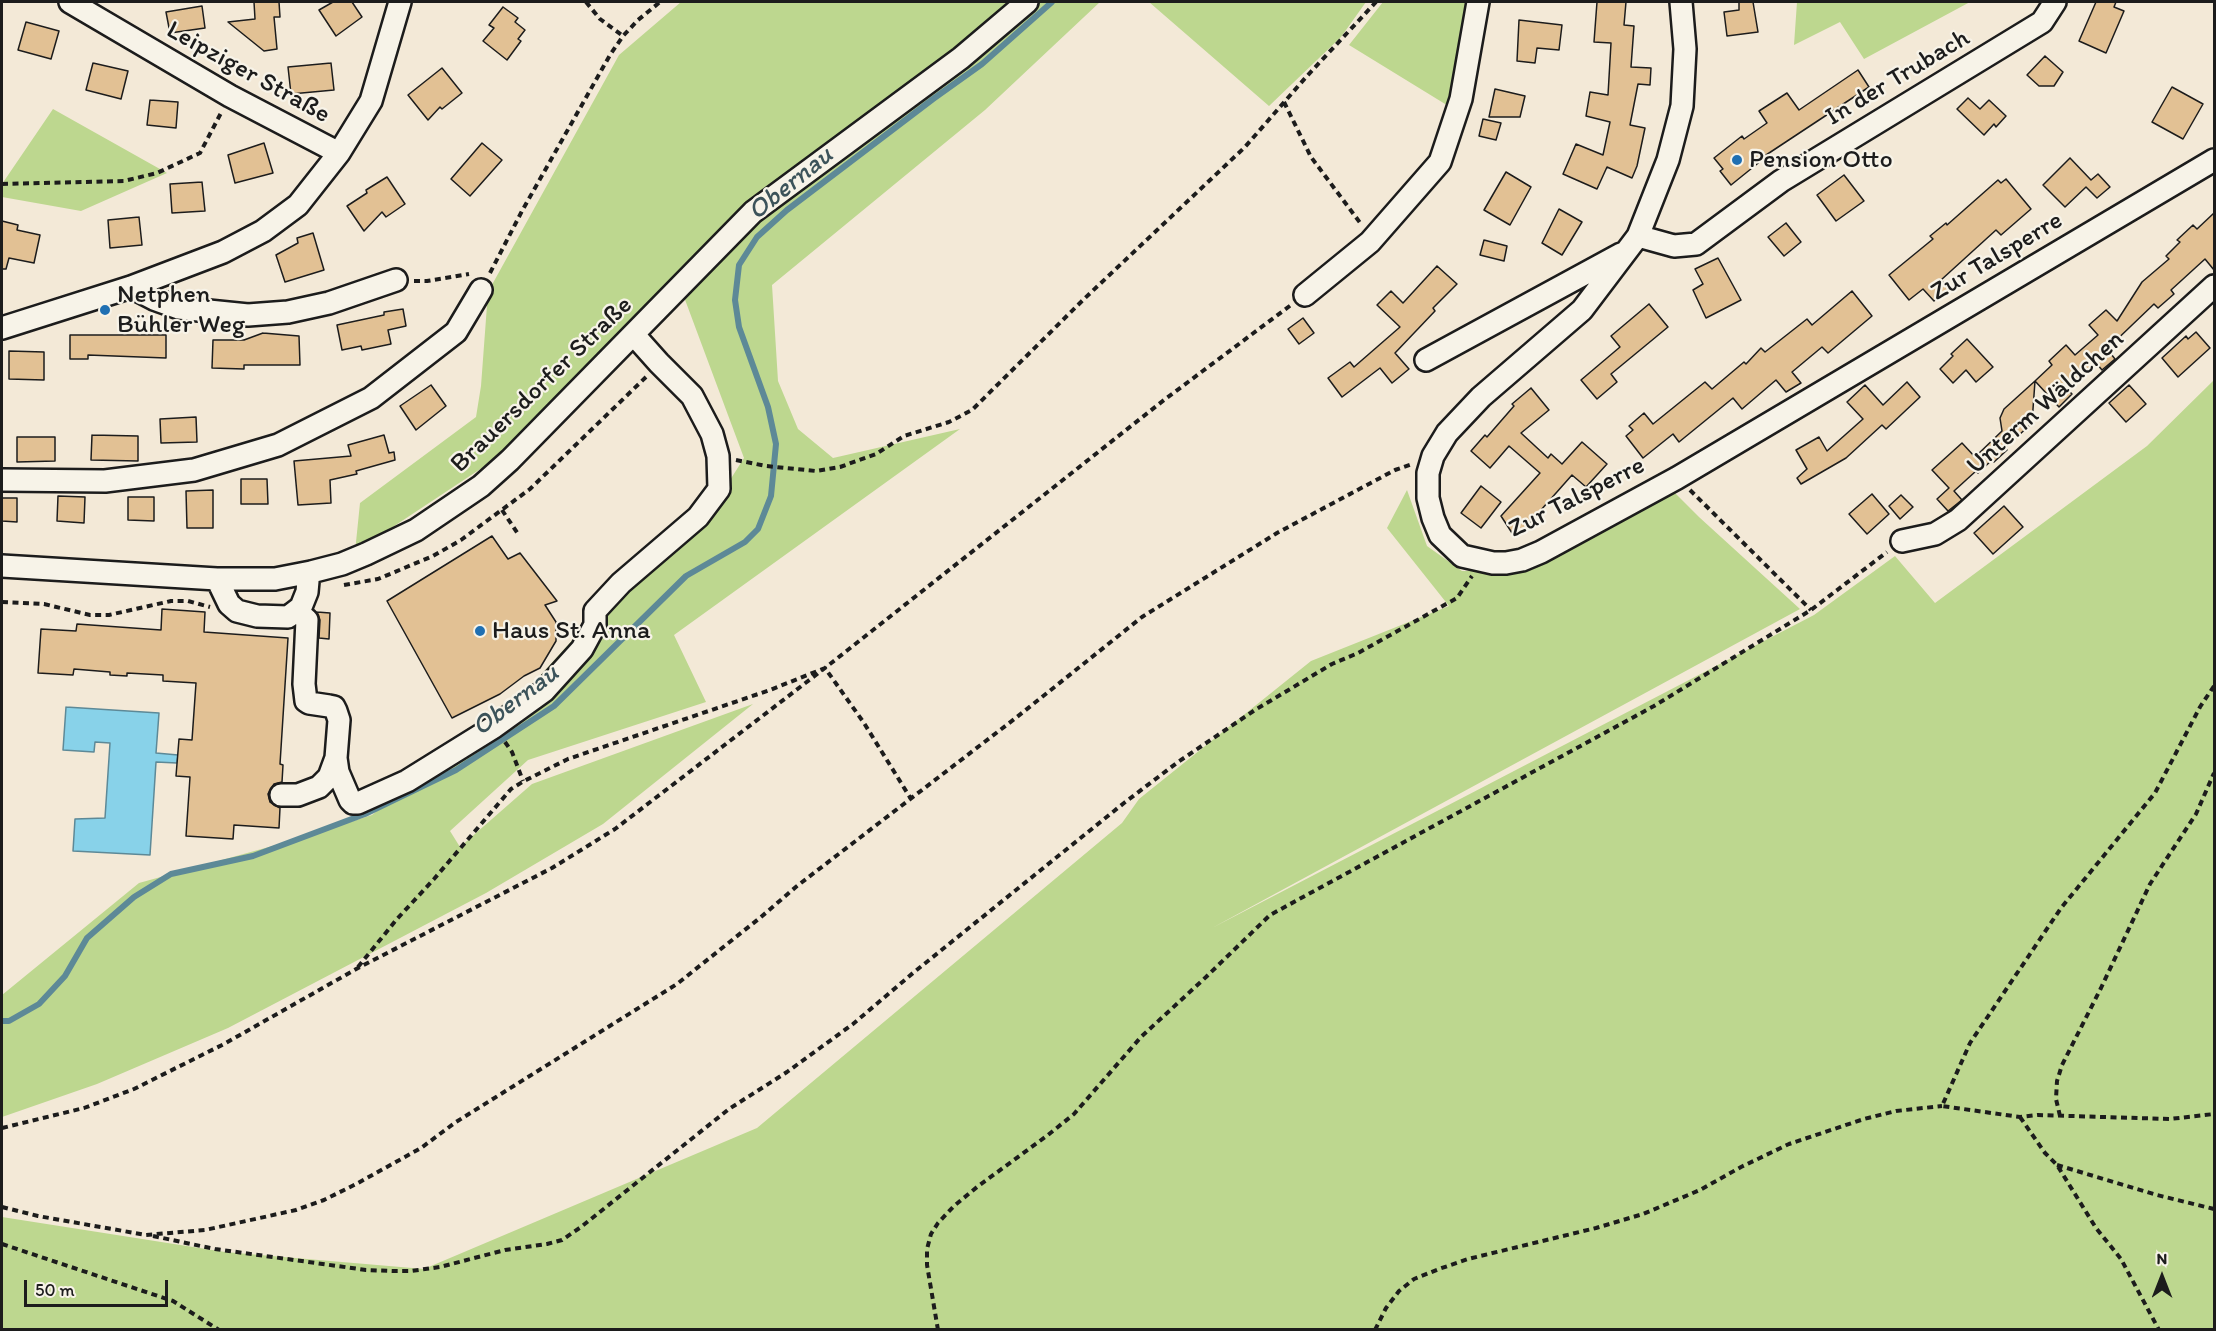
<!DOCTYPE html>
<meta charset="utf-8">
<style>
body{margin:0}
#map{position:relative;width:2216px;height:1331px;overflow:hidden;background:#f3e9d7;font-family:Itim,sans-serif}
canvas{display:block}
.frame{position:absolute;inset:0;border:3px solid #1c1c1c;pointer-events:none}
.north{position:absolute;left:2132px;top:1247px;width:60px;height:60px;-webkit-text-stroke:4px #f7f3e8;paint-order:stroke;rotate:0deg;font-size:16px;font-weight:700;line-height:24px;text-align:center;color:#1c1c1c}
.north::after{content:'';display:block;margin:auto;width:21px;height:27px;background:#1c1c1c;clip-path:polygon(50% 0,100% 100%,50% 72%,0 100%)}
.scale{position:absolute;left:24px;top:1280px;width:144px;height:27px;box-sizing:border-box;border:3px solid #1c1c1c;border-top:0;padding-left:8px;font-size:18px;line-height:21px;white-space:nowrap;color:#1c1c1c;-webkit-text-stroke:4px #f7f3e8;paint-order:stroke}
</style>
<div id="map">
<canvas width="2216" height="1331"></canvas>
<div class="frame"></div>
<div class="north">N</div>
<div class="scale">50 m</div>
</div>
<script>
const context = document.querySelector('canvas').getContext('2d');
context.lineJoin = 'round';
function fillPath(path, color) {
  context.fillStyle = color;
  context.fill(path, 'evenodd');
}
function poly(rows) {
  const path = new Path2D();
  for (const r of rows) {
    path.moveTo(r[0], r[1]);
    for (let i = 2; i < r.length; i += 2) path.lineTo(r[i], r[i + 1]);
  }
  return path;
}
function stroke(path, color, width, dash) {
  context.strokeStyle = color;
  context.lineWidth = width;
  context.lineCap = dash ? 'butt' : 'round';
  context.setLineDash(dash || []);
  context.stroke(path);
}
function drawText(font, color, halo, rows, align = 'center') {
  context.font = font + ' Itim,sans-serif';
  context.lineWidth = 4.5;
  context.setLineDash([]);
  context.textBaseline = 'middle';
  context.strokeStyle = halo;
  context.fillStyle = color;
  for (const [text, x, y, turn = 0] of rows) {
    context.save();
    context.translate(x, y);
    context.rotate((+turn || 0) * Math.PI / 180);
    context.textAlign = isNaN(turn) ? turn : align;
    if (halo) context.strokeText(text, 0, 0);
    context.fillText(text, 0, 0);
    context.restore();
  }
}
const green = poly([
 [681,2,1015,2,966,41,749,205,509,450,355,552,360,503,476,417,481,386,488,292,619,55],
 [1038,2,1100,2,985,110,772,285,778,381,798,429,833,458,960,429,674,635,706,702,528,760,450,831,460,847,532,784,753,704,603,824,486,893,228,1028,97,1084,2,1117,2,995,139,883,294,840,372,815,530,687,576,636,697,532,744,458,684,297,764,216,1012,29],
 [1149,2,1366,2,1341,37,1269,106],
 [1383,2,1468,2,1450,107,1349,45],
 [1797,2,1970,2,1864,59,1840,22,1794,45],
 [53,109,167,173,81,211,2,197,2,184],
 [2214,380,2214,1329,2,1329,2,1217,225,1252,424,1269,757,1128,1122,823,1139,799,1311,661,1449,606,1387,528,1407,490,1427,546,1462,571,1496,571,1541,564,1672,490,1699,517,1800,609,1212,928,1814,615,1895,556,1935,603,2147,446]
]);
const water = poly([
 [66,707,159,713,156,753,178,755,177,763,156,762,150,855,73,851,75,819,105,818,110,743,95,742,94,752,63,750,66,707]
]);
const stream = poly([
 [2,1021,9,1021,39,1004,65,976,87,938,134,897,171,874,253,856,365,814,456,770,554,706,686,576,745,542,758,529,771,496,776,444,768,407,739,327,735,300,739,265,757,237,787,210,933,99,982,64,1052,2]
]);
const building = poly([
 [254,2,279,2,280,17,274,17,277,49,264,51,228,22,255,19,254,2],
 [333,2,352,2,362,17,336,36,319,10,333,2],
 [1597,2,1626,2,1624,25,1634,26,1631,67,1651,68,1650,85,1638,84,1630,125,1645,128,1637,166,1632,178,1607,167,1597,189,1563,174,1576,144,1603,155,1610,122,1586,116,1590,92,1608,95,1611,43,1594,42,1597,2],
 [1739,2,1753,2,1758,32,1727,36,1724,12,1739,10,1739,2],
 [2096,2,2116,2,2114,7,2124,11,2106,53,2079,41,2096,2],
 [202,6,205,28,170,33,166,12,202,6],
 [503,7,518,18,515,22,525,30,518,39,521,41,507,60,483,41,494,28,489,25,503,7],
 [1519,20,1562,25,1559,50,1537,48,1535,63,1517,61,1519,20],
 [26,22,59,31,51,59,18,50,26,22],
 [2045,56,2063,72,2054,86,2039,86,2027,75,2045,56],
 [93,63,128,71,121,99,86,90,93,63],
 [331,63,334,90,291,94,288,67,331,63],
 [442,68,462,93,442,109,440,107,428,120,408,95,442,68],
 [1858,70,1869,87,1760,159,1762,160,1731,185,1720,171,1723,169,1714,158,1742,136,1744,139,1767,123,1759,111,1787,93,1799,110,1858,70],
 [2172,87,2203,104,2183,139,2152,122,2172,87],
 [1495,89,1525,96,1520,117,1489,117,1495,89],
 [1968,98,1980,109,1989,100,2006,116,1996,127,1994,124,1984,135,1957,109,1968,98],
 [150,100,178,102,176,128,147,125,150,100],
 [1483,119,1501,123,1496,140,1479,136,1483,119],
 [264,143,273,173,235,183,228,155,264,143],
 [482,143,502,160,470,196,451,179,482,143],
 [2070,158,2091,180,2098,174,2110,187,2097,198,2086,187,2065,207,2043,185,2070,158],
 [1506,172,1531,187,1510,225,1484,210,1506,172],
 [1844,175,1864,201,1836,221,1817,195,1844,175],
 [387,177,405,204,386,217,382,212,364,231,347,206,367,193,366,190,387,177],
 [2006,179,2031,209,2001,235,1996,230,1941,280,1949,289,1934,301,1923,289,1909,300,1889,275,1933,239,1930,236,1946,223,1947,225,1998,180,2001,183,2006,179],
 [202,182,205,211,172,213,170,184,202,182],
 [1559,209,1582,222,1562,255,1542,243,1559,209],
 [2214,213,2214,270,2205,259,2171,290,2174,294,2158,308,2154,304,2107,349,2115,359,2102,370,2097,364,2068,390,2072,394,2059,407,2035,381,2052,365,2049,361,2066,345,2075,355,2098,335,2089,325,2106,310,2117,321,2142,282,2169,259,2166,256,2180,242,2177,240,2193,225,2197,229,2214,213],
 [139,217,142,245,110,248,108,220,139,217],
 [2,221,18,225,17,230,40,235,34,263,9,258,6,269,2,269,2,221],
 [1786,223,1801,242,1784,256,1768,237,1786,223],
 [313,233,324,270,285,282,276,255,298,243,297,238,313,233],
 [1484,240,1507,246,1504,261,1480,255,1484,240],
 [1718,258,1741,300,1706,318,1693,290,1703,284,1695,269,1718,258],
 [1437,266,1457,284,1433,308,1435,311,1395,353,1409,369,1392,383,1380,368,1342,397,1328,378,1350,362,1354,367,1400,327,1377,305,1391,291,1403,303,1437,266],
 [1852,291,1872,316,1828,353,1822,347,1792,372,1801,383,1786,392,1776,380,1742,409,1733,398,1679,442,1673,434,1643,458,1626,436,1633,430,1629,426,1644,413,1653,424,1705,382,1712,389,1744,362,1746,364,1761,348,1765,352,1807,319,1812,325,1852,291],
 [1649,304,1668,327,1611,374,1617,382,1597,399,1581,380,1620,347,1611,336,1649,304],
 [403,309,406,326,388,330,391,344,362,350,361,346,342,350,337,325,384,315,384,312,403,309],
 [1303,318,1314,333,1299,344,1288,329,1303,318],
 [2196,332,2210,348,2178,377,2162,358,2186,336,2188,339,2196,332],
 [263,333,299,336,300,365,244,365,244,369,212,368,213,340,244,340,263,333],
 [70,335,166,335,166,358,88,355,88,359,70,359,70,335],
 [1967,339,1993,367,1976,382,1966,370,1953,383,1940,369,1953,356,1951,354,1967,339],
 [9,351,44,352,44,380,9,379,9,351],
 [2035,381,2032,423,2005,448,2007,450,1994,462,1992,460,1978,473,1976,471,1954,491,1962,500,1948,511,1937,499,1949,488,1932,470,1962,443,1975,457,2002,431,2000,418,2004,409,2035,381],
 [1907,382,1920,397,1886,429,1882,425,1846,458,1801,484,1797,478,1807,469,1796,450,1819,437,1827,451,1863,419,1847,402,1865,385,1883,405,1907,382],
 [431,385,446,406,416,430,400,406,431,385],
 [2129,385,2146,404,2126,422,2109,403,2129,385],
 [1531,388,1549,410,1521,433,1548,458,1551,454,1562,464,1582,442,1607,464,1586,487,1572,475,1525,528,1514,536,1501,516,1540,473,1509,446,1490,468,1471,451,1485,435,1487,437,1514,406,1512,404,1531,388],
 [196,417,197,442,161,443,160,419,196,417],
 [92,435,138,436,138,461,91,460,92,435],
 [384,435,389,453,394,452,395,460,356,471,357,474,330,480,331,503,298,505,294,461,351,456,348,445,384,435],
 [17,437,55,437,55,461,17,462,17,437],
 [241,479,267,479,268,504,241,504,241,479],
 [1481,486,1501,502,1481,528,1461,513,1481,486],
 [213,490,213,528,187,528,186,491,213,490],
 [1872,494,1889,514,1867,534,1849,514,1872,494],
 [1901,495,1913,507,1900,519,1889,506,1901,495],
 [58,496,85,497,84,523,57,521,58,496],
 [128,497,154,497,154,521,128,520,128,497],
 [2,498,17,498,17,522,2,521,2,498],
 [2004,506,2023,527,1993,554,1974,533,2004,506],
 [492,536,508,559,520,553,557,601,545,605,556,622,556,641,540,668,524,676,500,694,452,718,387,601,492,536],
 [162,609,205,612,204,632,288,638,280,764,283,765,282,782,274,784,268,794,270,802,280,808,279,828,234,825,233,839,186,836,190,777,176,776,179,739,192,740,196,683,163,681,163,675,127,673,127,676,110,675,110,672,74,669,73,675,38,673,41,629,76,631,77,624,161,630,162,609],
 [317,612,330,613,329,639,319,638,320,620,317,612]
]);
const path = poly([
 [586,2,600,19,623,36],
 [1284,102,1311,157,1361,224],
 [2,184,124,181,157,173,200,153,222,111],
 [490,273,522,211,610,55,623,36,638,20,660,2],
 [414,281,427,281,469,274],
 [736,460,766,466,816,471,840,467,876,454,904,436,949,422,972,410,1084,299,1245,147,1307,76,1376,2],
 [1690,490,1811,610],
 [502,510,518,534],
 [344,585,378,579,433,556,461,540,530,489,646,377],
 [2,602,44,604,90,615,109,615,171,601,188,601,210,607],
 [2214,686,2200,707,2155,793,2061,908,1970,1043,1942,1106,2020,1117,2038,1115,2170,1119,2214,1114],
 [505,742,512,752,523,781],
 [358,967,397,919,434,879,511,789,524,781,568,759,770,690,825,668,864,723,911,799],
 [2060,1116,2056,1099,2057,1081,2062,1065,2101,988,2150,884,2196,814,2214,773],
 [2020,1117,2045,1153,2057,1165,2096,1228,2121,1259,2159,1330],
 [2,1128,84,1108,134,1089,224,1044,358,968,552,868,615,829,825,668,1164,400,1291,305],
 [2057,1165,2157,1195,2214,1209],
 [2,1207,38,1216,146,1235,205,1230,296,1210,324,1200,358,1183,421,1148,456,1122,677,984,761,917,797,886,1017,717,1142,617,1277,533,1395,470,1412,464],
 [153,1236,215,1249,366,1270,393,1271,411,1271,440,1267,505,1250,547,1244,562,1240,581,1227,729,1109,787,1072,853,1024,913,973,1124,803,1178,762,1255,710,1332,664,1358,653,1457,598,1472,576],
 [2,1244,173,1301,219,1330],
 [938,1330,927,1265,927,1249,931,1234,938,1223,954,1206,977,1187,1048,1135,1074,1114,1141,1037,1206,977,1270,915,1654,706,1811,610,1887,552],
 [1375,1330,1386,1308,1399,1291,1414,1279,1439,1269,1468,1259,1596,1228,1643,1214,1700,1190,1741,1167,1789,1144,1864,1119,1896,1111,1942,1106]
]);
const minor = poly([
 [70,2,230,96,339,153],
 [1681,2,1685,49,1682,106,1668,160,1638,236,1582,310,1481,397,1447,433,1433,456,1428,473,1428,498,1433,518,1440,535,1462,556,1493,563,1506,563,1522,560,1541,552,1677,478,2214,160],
 [1638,236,1674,246,1696,244,1781,181,2042,22,2055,2],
 [131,287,154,299,179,308,248,315,288,312,329,303,396,280],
 [1305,295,1370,242,1440,162,1461,99,1478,2],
 [2,328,131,287,223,252,263,231,298,205,339,153,371,101,400,2],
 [1426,360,1621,254],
 [2,480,105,481,194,470,278,445,371,398,456,332,481,290],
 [1902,541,1935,534,1958,520,2214,286],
 [2,566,217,579,275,579,311,572,342,564,366,554,416,530,481,486,510,460,753,212,961,58,1027,2],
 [217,579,229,604,237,611,257,616,288,617,301,607,307,592,308,581,307,573],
 [297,611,307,620,304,684,306,701,309,703,329,706,334,707,336,711,339,720,336,758,338,772,350,800,353,803,358,803,407,781,494,727,544,691,582,649,595,625,595,611,621,583,698,517,719,489,718,456,712,434,692,396,659,363,634,335],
 [281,795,298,795,319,787,329,777,336,758]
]);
const markers = [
 [1737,160,6,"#1f6fb2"],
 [105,310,6,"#1f6fb2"],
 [480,631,6,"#1f6fb2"]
];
const streetNames = [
 ["Leipziger Straße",248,73,29],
 ["In der Trubach",1898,78,-31],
 ["Zur Talsperre",1997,257,-31],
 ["Brauersdorfer Straße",542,385,-44],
 ["Unterm Wäldchen",2046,403,-42],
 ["Zur Talsperre",1577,498,-27]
];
const poiNames = [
 ["Pension Otto",1749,160],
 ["Netphen",117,295],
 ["Bühler Weg",117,325],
 ["Haus St. Anna",492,631]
];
const waterNames = [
 ["Obernau",791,184,-39],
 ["Obernau",516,701,-37]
];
fillPath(green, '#bdd78f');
fillPath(water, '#88d2e9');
stroke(water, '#5d8997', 1.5);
stroke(stream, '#5d8997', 6);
fillPath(building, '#e2c194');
stroke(building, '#1c1c1c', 1.5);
stroke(minor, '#1c1c1c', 26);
stroke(path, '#1c1c1c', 4, [6, 4.5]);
stroke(minor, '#f7f3e8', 21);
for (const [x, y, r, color] of markers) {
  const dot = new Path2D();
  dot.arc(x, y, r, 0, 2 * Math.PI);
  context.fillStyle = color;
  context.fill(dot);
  stroke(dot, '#f7f3e8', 2);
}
drawText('26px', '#1c1c1c', '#f7f3e8', streetNames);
drawText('26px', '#1c1c1c', '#f7f3e8', poiNames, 'left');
drawText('italic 27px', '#3c535a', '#f7f3e8', waterNames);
</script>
